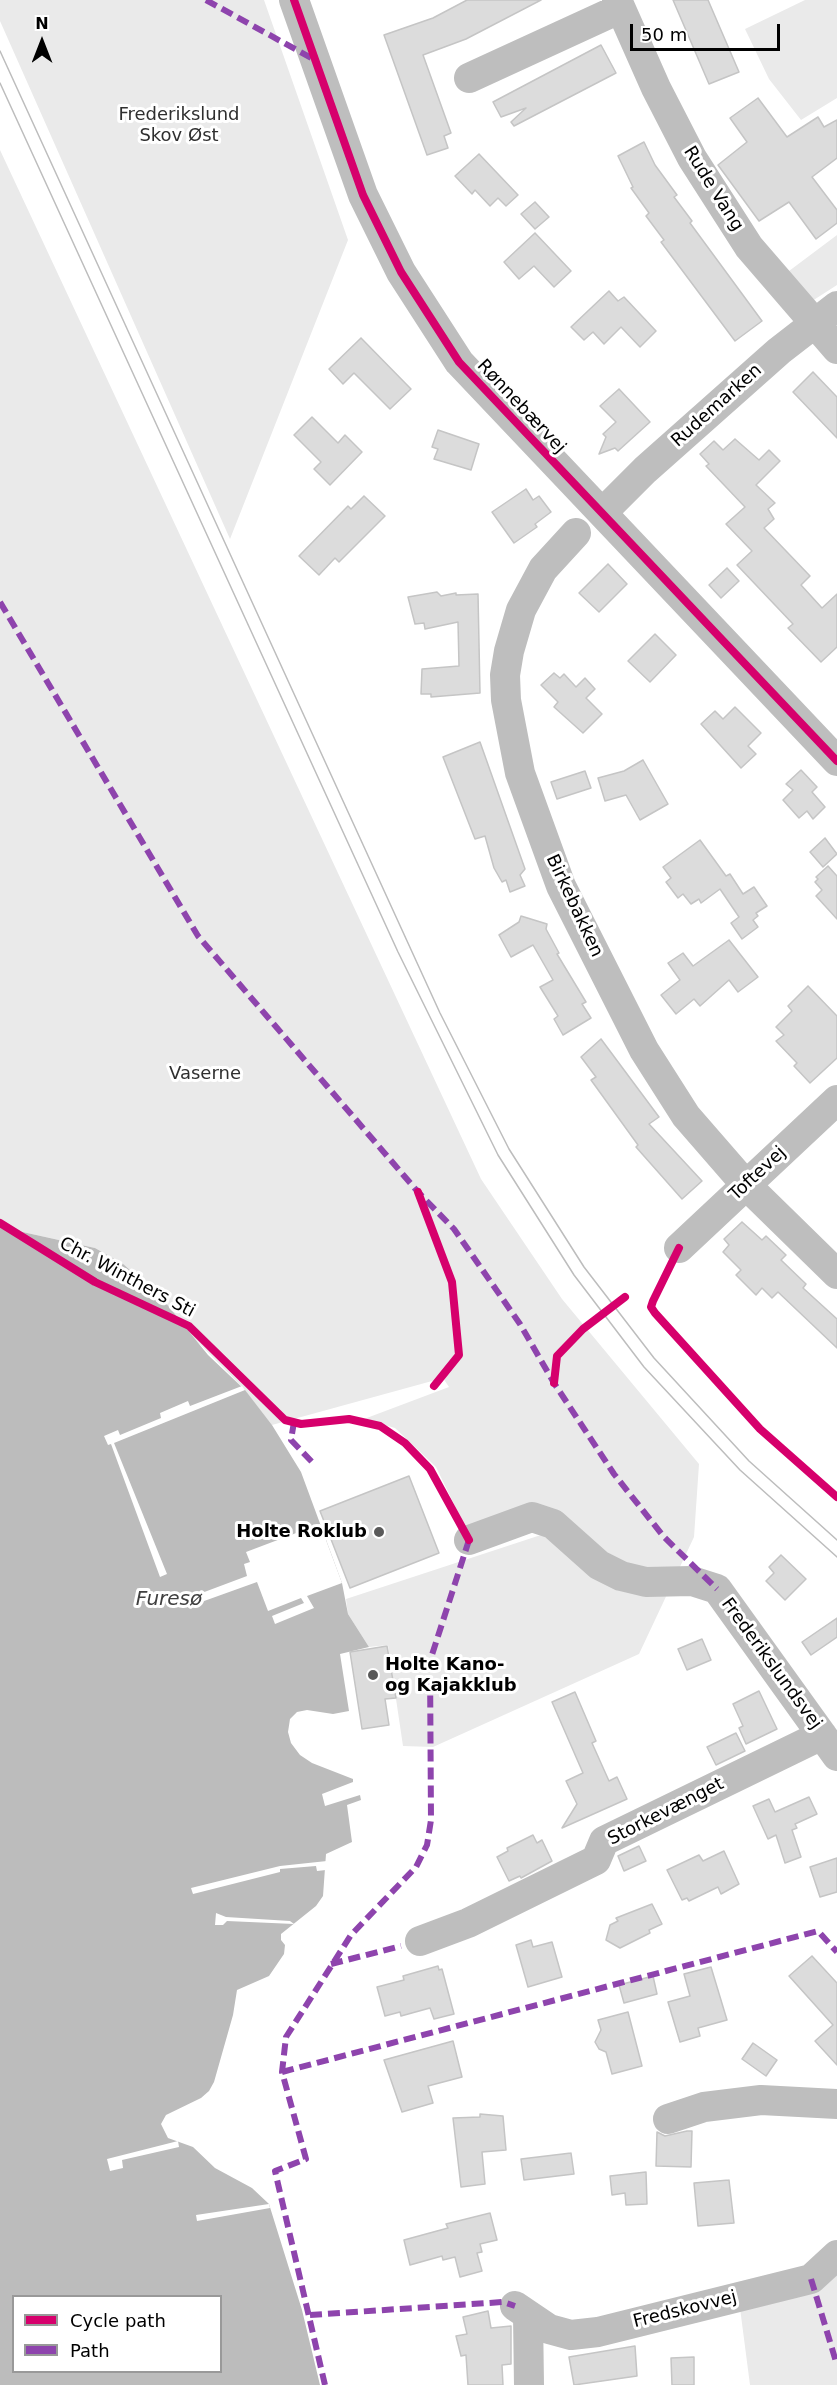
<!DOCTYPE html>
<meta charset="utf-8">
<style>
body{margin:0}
#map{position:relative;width:837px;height:2385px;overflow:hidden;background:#fff;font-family:"DejaVu Sans",sans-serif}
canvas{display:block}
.legend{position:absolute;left:12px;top:2295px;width:210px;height:78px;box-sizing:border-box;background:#fff;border:2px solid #999;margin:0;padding:8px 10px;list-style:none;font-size:18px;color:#000}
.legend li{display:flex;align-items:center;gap:12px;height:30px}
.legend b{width:30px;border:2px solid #999}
.north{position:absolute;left:12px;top:12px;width:60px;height:60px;-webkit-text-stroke:4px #fff;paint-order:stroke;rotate:0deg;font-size:16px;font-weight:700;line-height:24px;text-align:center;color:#000}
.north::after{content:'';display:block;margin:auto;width:21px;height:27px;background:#000;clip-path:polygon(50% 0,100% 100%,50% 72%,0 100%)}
.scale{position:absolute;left:630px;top:24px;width:150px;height:27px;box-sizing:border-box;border:3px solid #000;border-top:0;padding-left:8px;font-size:18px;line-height:21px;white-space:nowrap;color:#000;-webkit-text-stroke:4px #fff;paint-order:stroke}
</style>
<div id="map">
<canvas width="837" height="2385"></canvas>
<ul class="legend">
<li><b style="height:8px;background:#d6006c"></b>Cycle path</li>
<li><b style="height:8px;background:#8e44ad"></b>Path</li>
</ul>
<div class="north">N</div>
<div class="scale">50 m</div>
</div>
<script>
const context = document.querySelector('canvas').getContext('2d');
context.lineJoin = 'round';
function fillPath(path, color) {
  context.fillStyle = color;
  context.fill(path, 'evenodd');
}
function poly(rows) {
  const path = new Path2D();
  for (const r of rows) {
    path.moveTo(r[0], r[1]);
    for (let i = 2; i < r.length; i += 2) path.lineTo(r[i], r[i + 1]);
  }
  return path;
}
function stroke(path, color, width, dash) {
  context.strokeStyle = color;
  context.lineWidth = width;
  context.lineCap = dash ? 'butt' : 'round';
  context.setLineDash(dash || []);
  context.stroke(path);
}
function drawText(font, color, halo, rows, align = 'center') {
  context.font = font + ' "DejaVu Sans",sans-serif';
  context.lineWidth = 6;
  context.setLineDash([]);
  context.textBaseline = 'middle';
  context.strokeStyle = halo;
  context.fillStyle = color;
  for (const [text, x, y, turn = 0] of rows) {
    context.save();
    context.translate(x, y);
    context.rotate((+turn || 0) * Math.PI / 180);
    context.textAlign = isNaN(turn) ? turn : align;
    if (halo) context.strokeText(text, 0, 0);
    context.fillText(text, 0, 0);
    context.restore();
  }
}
const green = poly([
 [0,0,264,0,348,240,230,539,0,21],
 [805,0,837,0,837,98,801,120,769,79,745,29],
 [0,150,481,1179,562,1299,699,1464,694,1537,639,1654,433,1747,403,1746,388,1645,369,1647,348,1614,346,1599,550,1532,468,1533,436,1467,395,1428,364,1419,449,1387,443,1378,272,1425,241,1386,189,1333,161,1297,122,1263,95,1248,0,1227],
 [837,235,837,285,809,303,785,274],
 [837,2269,837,2385,750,2385,740,2308]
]);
const water = poly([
 [0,1227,95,1248,122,1263,161,1297,208,1355,245,1390,272,1425,301,1472,342,1583,348,1614,369,1647,340,1654,349,1711,333,1714,307,1710,297,1712,290,1719,288,1732,291,1743,300,1755,312,1763,353,1779,353,1782,322,1794,325,1806,360,1795,361,1800,347,1805,352,1842,326,1854,323,1896,316,1906,281,1934,281,1940,285,1945,284,1954,269,1976,237,1990,233,2015,214,2082,209,2091,201,2098,166,2115,161,2124,168,2138,193,2147,215,2168,252,2188,269,2204,302,2310,320,2385,0,2385],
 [14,2296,220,2296,220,2372,14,2372]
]);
const pier = poly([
 [242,1386,245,1390,114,1443,167,1574,160,1577,111,1444,108,1445,104,1436,118,1430,120,1435,161,1418,160,1413,188,1401,190,1406],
 [320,1524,342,1583,307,1596,314,1608,275,1624,272,1616,304,1603,301,1598,268,1611,257,1582,193,1605,191,1597,247,1576,244,1564,250,1562,246,1552],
 [327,1861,326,1870,317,1871,316,1866,280,1869,280,1872,193,1894,191,1888,280,1866],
 [216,1913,226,1917,290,1921,294,1924,227,1921,223,1925,215,1925],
 [178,2141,179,2147,122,2160,123,2168,110,2171,107,2159],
 [269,2204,270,2208,197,2221,196,2215]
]);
const building = poly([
 [467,0,541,0,466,39,423,55,451,133,444,136,448,148,427,155,384,35,433,18,467,0],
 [673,0,708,0,739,72,709,84,673,0],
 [601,45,616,73,514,126,511,122,526,108,501,117,493,102,601,45],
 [758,98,787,137,818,117,824,127,837,120,837,158,812,177,837,210,837,223,816,239,789,202,759,221,718,165,747,142,730,118,758,98],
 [644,142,655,165,677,195,674,197,692,221,690,223,762,321,735,341,661,242,664,240,646,216,649,213,631,188,633,187,618,156,644,142],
 [479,154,518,195,506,206,498,198,490,206,475,190,472,194,455,176,479,154],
 [535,202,549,217,535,229,521,214,535,202],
 [535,233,571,271,554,287,534,266,519,279,504,262,535,233],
 [609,291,618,301,624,297,656,331,640,347,621,327,604,344,593,332,584,340,571,327,609,291],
 [361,338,411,389,390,409,354,373,343,384,329,369,361,338],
 [813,372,837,397,837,438,793,392,813,372],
 [619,389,650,422,618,451,615,448,599,454,606,437,603,434,616,422,600,406,619,389],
 [312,417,338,443,345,435,362,452,330,485,314,469,321,462,294,435,312,417],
 [438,430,479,444,471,470,434,459,438,449,432,447,438,430],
 [735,439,759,460,769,450,780,461,756,485,775,503,768,509,774,519,764,528,810,576,801,585,822,608,837,594,837,647,821,662,788,628,793,624,737,565,752,551,726,524,745,507,706,466,709,464,700,454,714,441,723,450,735,439],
 [526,489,533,500,539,496,551,512,535,524,537,527,514,543,492,512,526,489],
 [364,496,385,516,339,562,335,558,319,575,299,556,348,506,351,509,364,496],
 [608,564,627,584,599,612,579,593,608,564],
 [727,568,739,581,721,598,709,585,727,568],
 [437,592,441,596,456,593,456,595,478,594,480,693,431,697,431,694,421,694,422,669,459,666,458,622,425,629,424,623,415,624,408,597,437,592],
 [655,634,676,655,650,682,628,661,655,634],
 [554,673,560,678,564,674,576,687,585,678,595,689,586,698,602,714,583,733,554,707,558,702,541,685,554,673],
 [735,707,761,733,748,746,756,754,741,768,701,724,715,711,723,719,735,707],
 [480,742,525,869,520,875,525,886,510,892,506,880,502,882,494,868,485,836,475,839,443,757,480,742],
 [643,760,668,804,640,820,626,795,605,801,598,778,624,771,643,760],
 [801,770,817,787,812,792,825,807,813,819,807,811,799,818,783,800,793,790,786,784,801,770],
 [585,771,591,788,557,799,551,782,585,771],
 [825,838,837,854,823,867,810,852,825,838],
 [700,840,726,876,730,874,743,894,754,887,767,906,756,913,758,916,753,920,758,927,742,939,731,923,739,917,720,889,701,903,699,899,691,904,683,894,678,898,666,882,671,878,663,867,700,840],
 [828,866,837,876,837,919,816,896,822,890,815,882,818,879,816,877,828,866],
 [521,916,547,924,546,929,559,953,557,954,586,1002,582,1004,591,1018,563,1035,554,1019,558,1016,540,987,553,980,533,945,511,957,499,935,519,922,521,916],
 [729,940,758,977,738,992,729,980,700,1006,694,999,676,1014,661,995,680,980,668,963,683,953,693,966,729,940],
 [808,986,837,1016,837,1058,810,1083,794,1066,797,1063,776,1041,784,1035,776,1027,792,1011,788,1006,808,986],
 [601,1039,659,1117,649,1124,702,1181,682,1199,636,1147,638,1145,591,1080,596,1077,581,1057,601,1039],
 [742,1222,762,1240,766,1236,786,1255,781,1260,806,1284,803,1288,837,1319,837,1348,778,1292,772,1298,762,1288,756,1295,736,1275,741,1270,723,1252,729,1245,724,1239,742,1222],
 [409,1476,439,1553,350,1588,320,1511,409,1476],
 [781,1555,806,1579,785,1600,766,1581,774,1573,769,1567,781,1555],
 [837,1618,837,1637,811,1655,802,1642,837,1618],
 [702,1639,711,1660,687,1670,678,1649,702,1639],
 [387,1646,396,1698,385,1699,389,1725,362,1729,350,1652,387,1646],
 [759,1691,777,1729,746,1744,739,1728,743,1726,733,1704,759,1691],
 [575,1692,596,1741,592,1743,609,1781,617,1777,627,1799,562,1828,577,1804,566,1781,583,1773,552,1702,575,1692],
 [736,1733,745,1751,716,1765,707,1747,736,1733],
 [809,1797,817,1814,795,1824,797,1828,792,1830,801,1857,785,1863,776,1835,768,1839,753,1806,769,1799,775,1812,809,1797],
 [533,1835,537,1843,542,1840,552,1861,521,1878,520,1876,509,1881,497,1857,508,1851,507,1848,533,1835],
 [639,1846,646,1861,624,1871,618,1856,639,1846],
 [724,1851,739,1884,721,1894,718,1887,689,1901,687,1898,682,1900,667,1870,699,1855,703,1861,724,1851],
 [837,1858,837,1892,820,1897,810,1867,837,1858],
 [652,1904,662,1924,649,1930,650,1933,620,1948,606,1940,610,1925,618,1921,616,1918,652,1904],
 [531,1940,533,1947,552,1942,562,1977,528,1987,516,1945,531,1940],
 [812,1956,837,1983,837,2065,815,2041,833,2025,789,1976,812,1956],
 [438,1966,439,1970,442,1969,454,2014,434,2019,430,2008,401,2016,400,2012,385,2016,377,1987,404,1980,403,1976,438,1966],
 [711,1967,727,2020,698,2028,700,2036,680,2042,668,2002,690,1996,684,1974,711,1967],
 [653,1976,657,1994,624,2003,619,1985,653,1976],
 [628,2012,642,2066,612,2074,606,2052,599,2049,595,2042,601,2030,598,2020,628,2012],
 [453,2041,462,2077,428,2086,433,2103,402,2112,384,2060,453,2041],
 [753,2043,777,2060,766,2076,742,2059,753,2043],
 [480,2114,503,2116,506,2150,482,2152,485,2184,461,2187,453,2118,480,2117,480,2114],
 [687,2131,692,2131,691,2167,656,2166,657,2132,665,2136,687,2131],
 [571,2153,574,2174,524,2180,521,2159,571,2153],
 [646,2172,647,2204,626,2205,625,2193,612,2195,610,2176,646,2172],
 [729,2180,734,2223,698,2226,694,2183,729,2180],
 [490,2213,497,2240,480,2244,482,2252,477,2253,482,2271,460,2277,455,2257,443,2260,442,2256,410,2265,404,2240,448,2228,446,2224,490,2213],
 [488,2311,491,2328,511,2326,511,2364,502,2365,503,2385,468,2385,466,2355,461,2356,456,2336,467,2334,463,2317,488,2311],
 [635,2346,637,2376,574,2385,569,2357,635,2346],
 [694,2357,694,2385,672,2385,671,2358,694,2357]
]);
const minor = poly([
 [294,0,363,195,401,272,459,362,837,761],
 [617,0,656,88,692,158,749,247,837,349],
 [469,78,619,9],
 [602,513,645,470,779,351,837,306],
 [576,533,543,569,521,610,509,651,505,675,506,700,520,773,561,886,644,1050,686,1116,746,1185,837,1274],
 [679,1248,837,1100],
 [469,1540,532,1517,553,1524,599,1565,621,1576,646,1582,692,1581,717,1589,837,1756],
 [420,1941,468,1923,596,1860,604,1841,822,1735],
 [668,2119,704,2107,761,2100,837,2104],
 [515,2306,549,2329,571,2335,598,2332,811,2279,837,2255],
 [528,2315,529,2385]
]);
const tram = poly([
 [0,51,440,1013,509,1149,584,1267,654,1358,749,1461,837,1540],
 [0,83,398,952,498,1155,574,1275,644,1367,740,1470,837,1557]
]);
const quiet = poly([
 [206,0,315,60],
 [0,602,198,936,418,1192,454,1229,520,1324,554,1383,614,1474,664,1537,717,1589],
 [294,1422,291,1440,314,1464],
 [331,1964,401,1946],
 [282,2072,818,1931,837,1952],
 [811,2279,837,2365],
 [310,2315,503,2302,515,2306],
 [325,2385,275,2171,306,2159,282,2072,286,2037,351,1935,416,1867,427,1845,431,1820,430,1661,469,1540]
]);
const cycleway = poly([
 [294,0,363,195,401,272,459,362,837,761],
 [418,1192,452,1282,459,1355,434,1386],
 [0,1223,95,1282,189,1326,285,1420,301,1424,349,1419,380,1426,405,1443,430,1469,469,1540],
 [679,1248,653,1301,651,1307,655,1313,760,1429,837,1497],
 [554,1383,557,1356,583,1329,625,1297]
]);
const markers = [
 [379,1532,6,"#595959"],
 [373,1675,6,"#595959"]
];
const parkNames = [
 ["Frederikslund",179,115],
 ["Skov Øst",179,136],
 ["Vaserne",205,1074]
];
const streetNames = [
 ["Rude Vang",713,189,58],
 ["Rudemarken",717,406,-42],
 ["Rønnebærvej",521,407,47],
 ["Birkebakken",574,906,65],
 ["Toftevej",758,1174,-43],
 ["Chr. Winthers Sti",127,1278,28],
 ["Frederikslundsvej",771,1664,54],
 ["Storkevænget",666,1812,-27],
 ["Fredskovvej",685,2310,-14]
];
const poiNames = [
 ["Holte Roklub",367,1532],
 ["Holte Kano-",385,1665,"left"],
 ["og Kajakklub",385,1686,"left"]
];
const waterNames = [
 ["Furesø",169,1600]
];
fillPath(green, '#eaeaea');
fillPath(water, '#bcbcbc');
fillPath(pier, '#fff');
fillPath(building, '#dcdcdc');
stroke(building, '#c5c5c5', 1.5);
stroke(minor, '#bebebe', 30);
stroke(tram, '#bdbdbd', 1.5);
stroke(quiet, '#8e44ad', 6, [12, 6]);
stroke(cycleway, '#d6006c', 8);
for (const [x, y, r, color] of markers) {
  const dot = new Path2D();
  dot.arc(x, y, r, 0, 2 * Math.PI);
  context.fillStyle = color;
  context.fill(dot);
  stroke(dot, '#fff', 2);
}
drawText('18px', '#2f2f2f', '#fff', parkNames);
drawText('18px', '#000', '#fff', streetNames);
drawText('bold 18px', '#000', '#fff', poiNames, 'right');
drawText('italic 20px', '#404040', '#fff', waterNames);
</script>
